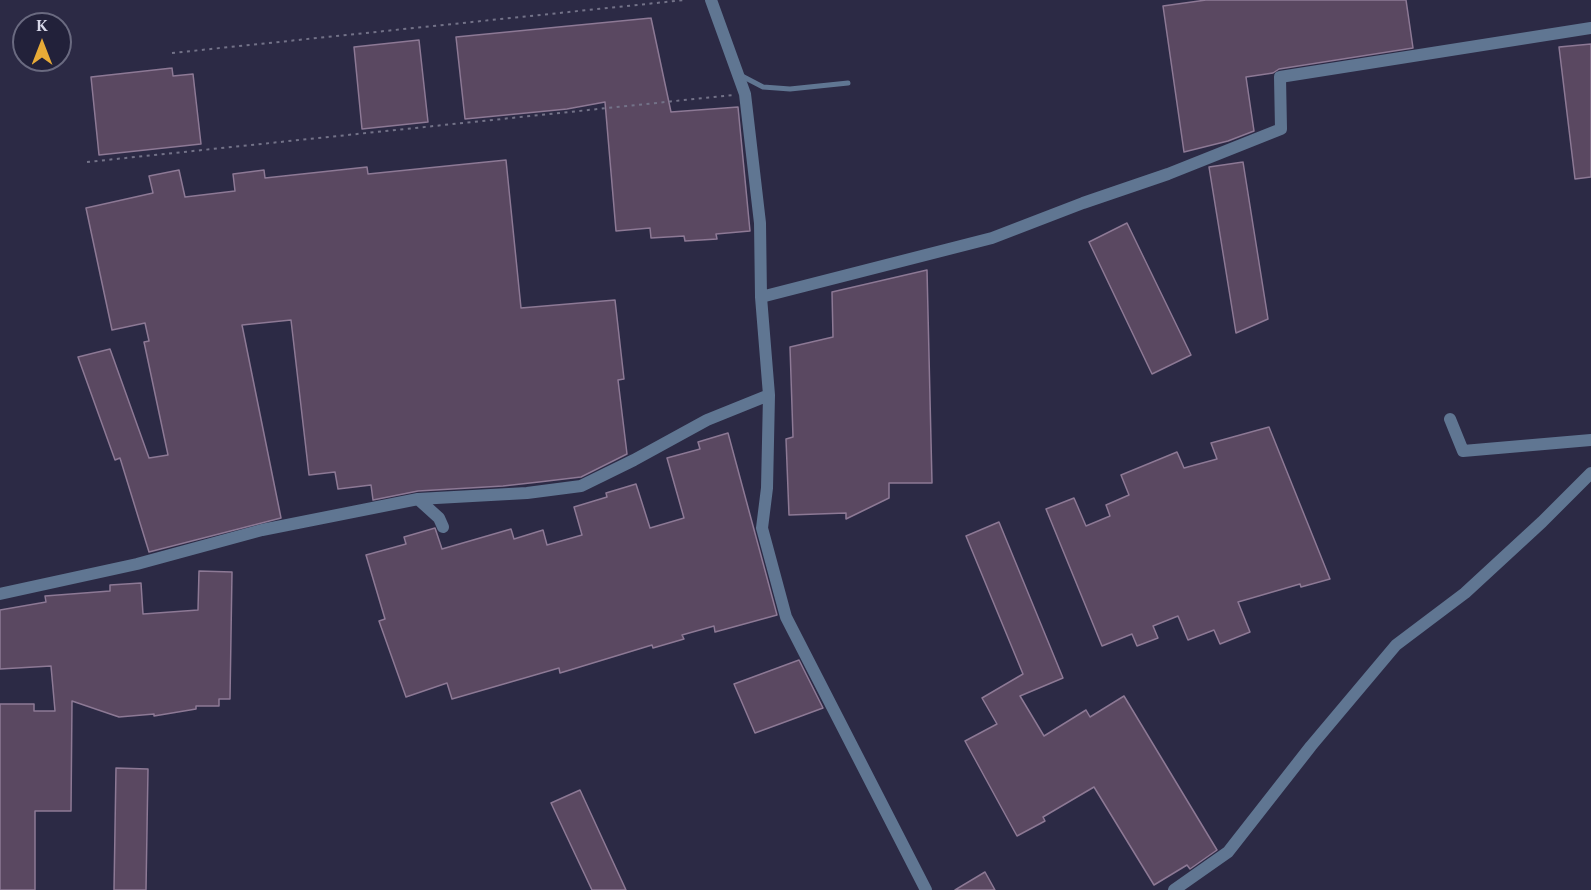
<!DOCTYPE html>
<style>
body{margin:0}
#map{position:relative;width:1591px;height:890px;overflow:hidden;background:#2c2a45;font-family:Spectral,serif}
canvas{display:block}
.north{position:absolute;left:12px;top:12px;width:60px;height:60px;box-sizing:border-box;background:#22213a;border:2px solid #6a6a80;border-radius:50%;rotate:0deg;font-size:16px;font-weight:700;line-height:24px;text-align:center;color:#d7d7e8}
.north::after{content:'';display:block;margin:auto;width:21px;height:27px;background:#e8ab37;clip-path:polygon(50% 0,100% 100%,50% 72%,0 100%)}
</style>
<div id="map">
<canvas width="1591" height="890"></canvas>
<div class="north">K</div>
</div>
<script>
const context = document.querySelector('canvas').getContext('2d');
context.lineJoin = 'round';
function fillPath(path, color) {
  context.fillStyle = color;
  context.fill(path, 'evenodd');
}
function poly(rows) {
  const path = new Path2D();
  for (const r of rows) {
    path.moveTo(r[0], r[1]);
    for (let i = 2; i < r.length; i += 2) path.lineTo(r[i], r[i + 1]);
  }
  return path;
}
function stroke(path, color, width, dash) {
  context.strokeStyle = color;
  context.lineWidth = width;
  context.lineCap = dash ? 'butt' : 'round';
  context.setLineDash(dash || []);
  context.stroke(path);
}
const building = poly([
 [1206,0,1406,0,1413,48,1279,69,1273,73,1246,77,1254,131,1228,141,1184,152,1163,6,1206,0],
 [651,18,671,112,738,107,750,231,716,234,717,239,685,241,684,236,651,238,650,228,616,231,605,102,567,109,465,119,456,37,651,18],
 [419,40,428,122,362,129,354,47,419,40],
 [1591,44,1591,177,1575,179,1559,47,1591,44],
 [172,68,173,76,193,74,201,144,99,155,91,77,172,68],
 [506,160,521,308,615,300,624,379,618,380,627,454,581,477,539,482,503,486,418,491,373,500,371,485,338,489,335,472,309,475,291,320,242,325,281,518,149,552,120,458,115,460,78,357,110,349,149,458,168,455,144,342,149,341,145,323,112,330,86,208,153,193,149,176,179,170,185,197,235,191,233,174,264,170,265,178,367,167,368,174,506,160],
 [1243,162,1268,319,1236,333,1209,167,1243,162],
 [1127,223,1191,355,1152,374,1089,242,1127,223],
 [927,270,932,483,889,483,889,498,846,519,846,513,789,515,786,439,793,437,790,347,833,337,832,292,927,270],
 [1269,427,1330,579,1301,587,1300,584,1238,602,1250,632,1220,644,1214,630,1188,640,1178,616,1153,626,1158,638,1137,646,1132,634,1102,646,1046,509,1074,498,1086,526,1110,516,1106,505,1129,495,1121,475,1177,452,1184,468,1217,459,1211,443,1269,427],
 [728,433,777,615,715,632,714,626,682,635,684,639,653,648,652,645,560,673,559,668,452,699,447,683,406,697,379,621,385,619,366,555,406,544,404,537,435,528,442,549,511,529,514,539,543,530,547,545,582,535,574,507,607,497,606,493,636,484,650,528,684,518,667,458,700,449,698,442,728,433],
 [999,522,1063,678,1020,696,1044,736,1086,710,1090,717,1124,696,1217,850,1190,869,1187,865,1154,885,1094,787,1043,817,1045,821,1017,836,965,741,997,724,982,698,1023,674,966,536,999,522],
 [199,571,232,572,230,699,219,699,219,706,196,706,196,709,154,716,154,714,119,717,72,701,71,811,35,811,35,890,0,890,0,704,34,704,34,711,55,711,51,666,0,669,0,610,46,602,45,596,110,591,110,585,141,583,143,614,198,610,199,571],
 [799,660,823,708,755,733,734,684,799,660],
 [116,768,148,769,146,890,114,890,116,768],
 [580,790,626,890,592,890,551,803,580,790],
 [985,872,995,890,955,890,985,872]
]);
const path = poly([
 [172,53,685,0],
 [87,162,733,95]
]);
const service = poly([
 [740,75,763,87,790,89,848,83]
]);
const tertiary = poly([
 [761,297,992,238,1083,203,1168,174,1281,129,1280,77,1591,28],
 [769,395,767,488,762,528,786,617,926,890],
 [1450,419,1463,451,1591,440],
 [443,527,439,518,418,499,527,493,581,486,634,460,707,420,769,395,761,297,760,223,745,94,711,0],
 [0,594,137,564,262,530,418,499],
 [1174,890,1228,852,1311,746,1396,645,1465,593,1542,522,1591,473]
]);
fillPath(building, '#5a4861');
stroke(building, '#8d7995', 1.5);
stroke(path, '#737288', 2, [3, 4.5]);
stroke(service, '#607692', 5);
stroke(tertiary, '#607692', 12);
</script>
